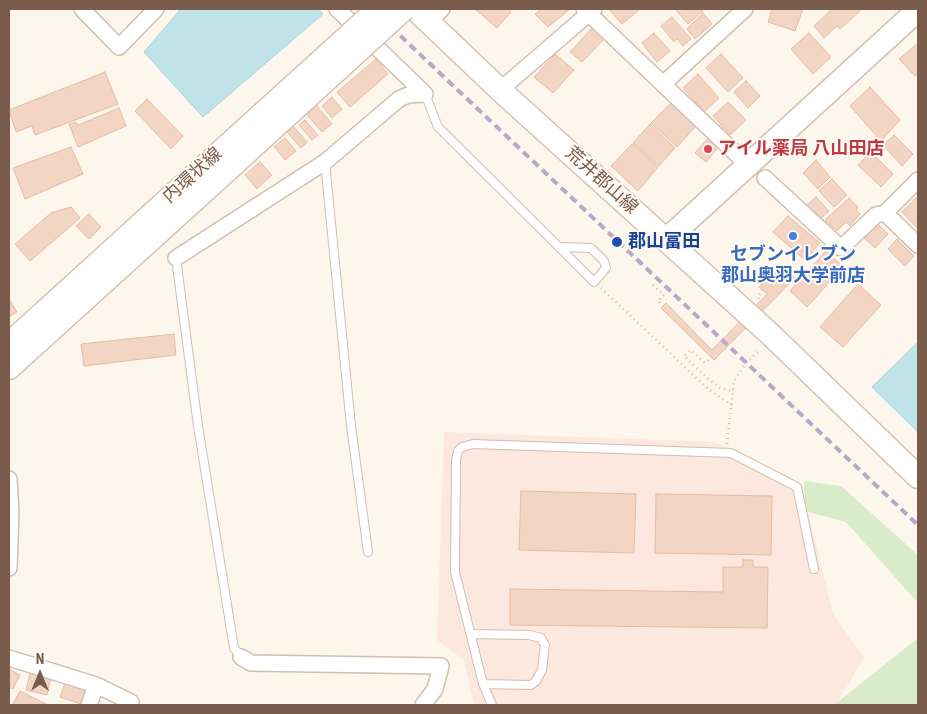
<!DOCTYPE html>
<meta charset="utf-8">
<style>
body{margin:0}
#map{position:relative;width:927px;height:714px;overflow:hidden;background:#fdf6ec;font-family:"Roboto Condensed",sans-serif}
canvas{display:block}
.frame{position:absolute;inset:0;border:10px solid #7a5c4d;pointer-events:none}
.north{position:absolute;left:15px;top:649px;width:50px;height:50px;-webkit-text-stroke:4px #fffaf3;paint-order:stroke;rotate:0deg;font-size:14px;font-weight:700;line-height:20px;text-align:center;color:#7a5c4d}
.north::after{content:'';display:block;margin:auto;width:18px;height:22px;background:#7a5c4d;clip-path:polygon(50% 0,100% 100%,50% 72%,0 100%)}
</style>
<div id="map">
<canvas width="927" height="714"></canvas>
<div class="frame"></div>
<div class="north">N</div>
</div>
<script>
const context = document.querySelector('canvas').getContext('2d');
context.lineJoin = 'round';
function fillPath(path, color) {
  context.fillStyle = color;
  context.fill(path, 'evenodd');
}
function poly(rows) {
  const path = new Path2D();
  for (const r of rows) {
    path.moveTo(r[0], r[1]);
    for (let i = 2; i < r.length; i += 2) path.lineTo(r[i], r[i + 1]);
  }
  return path;
}
function stroke(path, color, width, dash) {
  context.strokeStyle = color;
  context.lineWidth = width;
  context.lineCap = dash ? 'butt' : 'round';
  context.setLineDash(dash || []);
  context.stroke(path);
}
function drawText(font, color, halo, rows, align = 'center') {
  context.font = font + ' "Roboto Condensed","Noto Sans JP",sans-serif';
  context.lineWidth = 4;
  context.setLineDash([]);
  context.textBaseline = 'middle';
  context.strokeStyle = halo;
  context.fillStyle = color;
  for (const [text, x, y, turn = 0] of rows) {
    context.save();
    context.translate(x, y);
    context.rotate((+turn || 0) * Math.PI / 180);
    context.textAlign = isNaN(turn) ? turn : align;
    if (halo) context.strokeText(text, 0, 0);
    context.fillText(text, 0, 0);
    context.restore();
  }
}
const commercial = poly([
 [444,432,715,442,802,489,833,614,864,658,836,705,474,705,464,660,437,640]
]);
const green = poly([
 [804,481,841,486,918,555,918,603,846,522,805,511],
 [918,638,918,705,834,705]
]);
const water = poly([
 [181,9,317,9,323,14,203,117,144,52,181,9],
 [918,342,918,432,872,387,918,342]
]);
const building = poly([
 [475,9,507,9,511,12,497,28,475,9],
 [541,9,570,9,548,27,535,14,541,9],
 [609,9,640,9,622,24,609,9],
 [675,9,701,9,703,11,688,24,675,9],
 [772,9,803,9,795,31,768,22,772,9],
 [832,9,862,9,840,29,837,26,824,38,814,26,832,9],
 [703,13,712,24,695,39,687,29,703,13],
 [672,17,691,39,683,46,677,39,674,42,661,26,672,17],
 [592,28,604,39,582,62,570,52,592,28],
 [654,33,670,51,657,62,642,43,654,33],
 [809,33,831,57,813,74,791,49,809,33],
 [918,43,918,74,915,76,899,59,918,43],
 [555,54,574,70,553,93,534,77,555,54],
 [721,54,743,78,728,92,706,68,721,54],
 [376,59,388,74,350,107,337,92,376,59],
 [105,72,118,104,35,135,32,126,16,132,9,110,105,72],
 [698,74,719,98,704,112,683,88,698,74],
 [746,81,760,96,748,108,734,92,746,81],
 [870,87,900,120,881,141,850,106,870,87],
 [332,97,342,109,332,118,322,106,332,97],
 [147,99,183,136,171,149,135,111,147,99],
 [673,101,698,124,677,147,651,123,673,101],
 [728,102,746,120,730,135,713,116,728,102],
 [317,106,332,124,322,132,307,115,317,106],
 [119,108,126,126,78,147,69,124,76,122,78,125,119,108],
 [305,120,318,135,312,140,299,125,305,120],
 [650,124,675,148,659,166,633,143,650,124],
 [293,126,307,142,301,148,287,132,293,126],
 [894,135,913,154,902,166,883,145,894,135],
 [710,136,720,145,706,162,695,153,710,136],
 [285,138,296,151,285,160,274,147,285,138],
 [632,144,658,167,638,191,611,166,632,144],
 [71,147,83,174,25,199,13,168,71,147],
 [871,152,893,174,881,187,858,165,871,152],
 [816,160,830,177,818,189,803,173,816,160],
 [260,162,272,175,257,189,245,175,260,162],
 [832,179,847,195,834,207,819,191,832,179],
 [816,197,829,211,819,220,807,205,816,197],
 [849,198,858,207,856,210,860,214,850,226,846,222,837,231,825,220,849,198],
 [916,198,918,200,918,229,902,212,916,198],
 [71,207,80,218,30,261,15,244,51,213,71,207],
 [89,214,101,227,89,239,76,226,89,214],
 [788,216,820,243,805,260,773,232,788,216],
 [876,222,888,234,875,248,862,236,876,222],
 [897,239,914,256,905,266,888,249,897,239],
 [826,251,843,267,807,307,790,291,826,251],
 [782,265,795,278,714,360,661,308,666,303,712,350,767,294,759,287,782,265],
 [858,284,881,305,843,347,820,327,858,284],
 [9,299,17,312,9,317,9,299],
 [174,334,176,355,84,366,81,344,174,334],
 [521,491,636,494,634,553,519,550,521,491],
 [656,494,772,496,771,555,655,553,656,494],
 [743,560,753,560,753,567,768,567,767,628,510,625,510,589,723,592,723,567,743,567,743,560],
 [9,669,20,675,13,689,9,687,9,669],
 [30,673,51,677,47,695,26,690,30,673],
 [66,681,87,688,81,704,60,697,66,681],
 [20,691,46,704,46,705,12,705,20,691]
]);
const path = poly([
 [653,285,664,295,658,301,663,306],
 [601,288,708,389,732,405],
 [759,299,758,297,763,290],
 [712,357,705,363,691,350,684,356,713,383,720,388,733,391],
 [727,444,734,381,747,362,760,350]
]);
const lane = poly([
 [425,94,438,127,559,247,594,282,606,268,604,261,591,248,559,247],
 [325,162,351,426,368,552],
 [176,258,198,426,234,648,241,657],
 [472,634,529,635,541,638,545,645,542,670,536,681,531,685,483,684],
 [492,705,483,684,455,572,456,460,458,451,462,447,473,444,731,453,797,487,814,569]
]);
const street = poly([
 [82,9,119,47,156,9],
 [337,9,425,94],
 [584,9,749,166],
 [429,21,442,9],
 [663,84,745,9],
 [500,90,594,9],
 [765,178,841,248,876,215,885,213,918,180],
 [885,213,918,245],
 [176,258,325,162,399,99,408,95,425,94],
 [9,479,11,512,9,568],
 [241,657,251,663,441,666,435,689,423,705],
 [9,658,96,685,131,702],
 [89,705,96,685]
]);
const secondary = poly([
 [415,9,500,90,770,334,918,477],
 [666,240,918,10],
 [9,344,196,174],
 [9,368,211,185]
]);
const rail = poly([
 [372,9,918,525]
]);
const secondaryBridge = poly([
 [196,174,378,9],
 [211,185,404,9]
]);
const markers = [
 [708,149,5,"#e0444e"],
 [793,236,5,"#3f7fe0"],
 [617,242,6,"#1a4fb4"]
];
const healthNames = [
 ["アイル薬局 八山田店",718,149]
];
const streetNames = [
 ["内環状線",193,176,-42],
 ["荒井郡山線",601,181,42]
];
const transitNames = [
 ["郡山富田",628,242]
];
const shopNames = [
 ["セブンイレブン",793,255],
 ["郡山奥羽大学前店",793,276]
];
fillPath(commercial, '#fde8e0');
fillPath(green, '#d8ecc9');
fillPath(water, '#bfe3e8');
stroke(water, '#a5d3da', 1);
fillPath(building, '#f3d5c3');
stroke(building, '#e6bba3', 1);
stroke(lane, '#d1beb0', 10);
stroke(street, '#d1beb0', 18);
stroke(secondary, '#d6c0b0', 25);
stroke(path, '#d9b8a5', 2.5, [1, 4]);
stroke(lane, '#fff', 8);
stroke(street, '#fff', 15);
stroke(secondary, '#fff', 22);
stroke(rail, '#b9a8c9', 4, [8, 5]);
stroke(secondaryBridge, '#d6c0b0', 25, []);
stroke(secondaryBridge, '#fff', 22);
for (const [x, y, r, color] of markers) {
  const dot = new Path2D();
  dot.arc(x, y, r, 0, 2 * Math.PI);
  context.fillStyle = color;
  context.fill(dot);
  stroke(dot, '#fffaf3', 2);
}
drawText('bold 18px', '#be3a42', '#fffaf3', healthNames, 'left');
drawText('18px', '#7a5c4d', '#fffaf3', streetNames);
drawText('bold 18px', '#164399', '#fffaf3', transitNames, 'left');
drawText('bold 18px', '#366cbe', '#fffaf3', shopNames);
</script>
